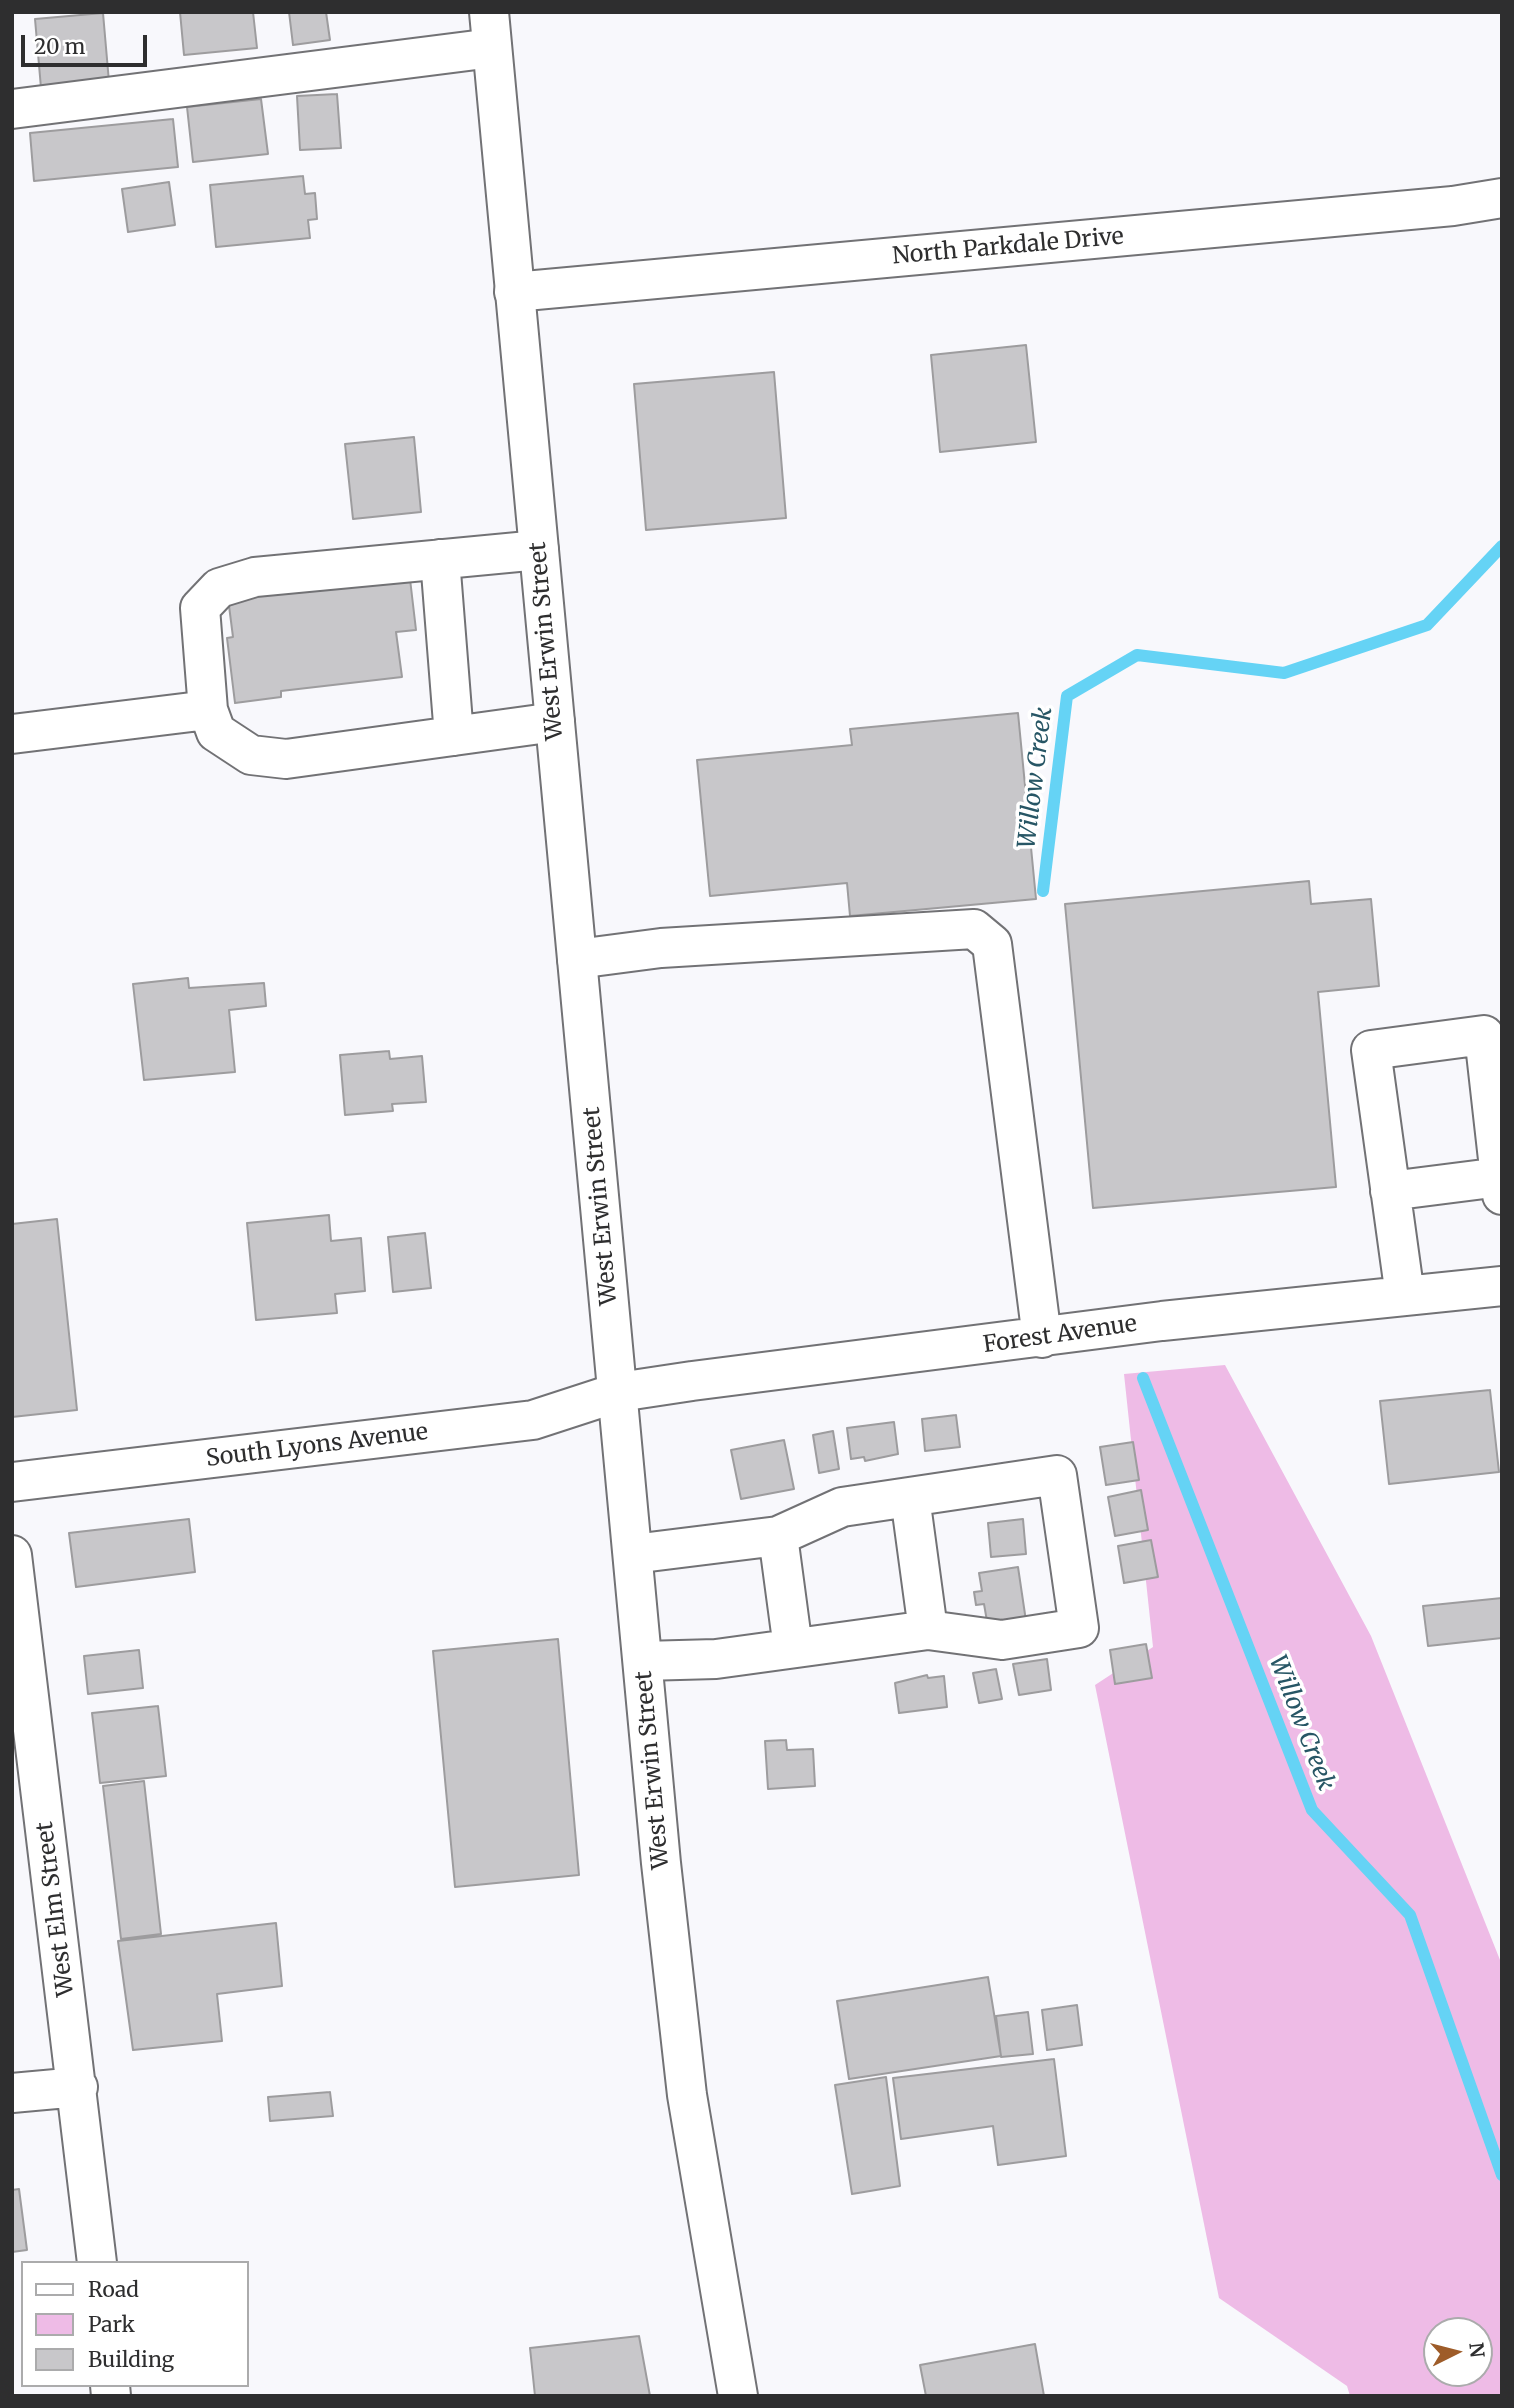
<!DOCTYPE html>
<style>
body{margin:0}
#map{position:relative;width:1514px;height:2408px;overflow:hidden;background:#f8f8fc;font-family:Merriweather,serif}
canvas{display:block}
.frame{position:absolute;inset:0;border:14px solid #2e2e2f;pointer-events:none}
.legend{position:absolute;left:21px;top:2261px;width:228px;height:126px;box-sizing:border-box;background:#fff;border:2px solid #ababac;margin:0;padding:9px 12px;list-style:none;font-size:21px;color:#2e2e2f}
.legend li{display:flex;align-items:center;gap:14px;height:35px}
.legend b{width:35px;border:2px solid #ababac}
.north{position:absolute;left:1423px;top:2317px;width:70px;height:70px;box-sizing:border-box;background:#fff;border:2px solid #ababac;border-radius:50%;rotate:84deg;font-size:19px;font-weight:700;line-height:28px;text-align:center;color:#2e2e2f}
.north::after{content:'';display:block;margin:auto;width:24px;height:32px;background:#9e5c29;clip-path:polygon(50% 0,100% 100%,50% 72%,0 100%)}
.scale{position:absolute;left:21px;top:35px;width:126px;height:32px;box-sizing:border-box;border:4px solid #2e2e2f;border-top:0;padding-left:9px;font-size:21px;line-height:24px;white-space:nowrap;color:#2e2e2f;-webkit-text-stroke:5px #fff;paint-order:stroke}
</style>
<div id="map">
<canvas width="1514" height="2408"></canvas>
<div class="frame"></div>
<ul class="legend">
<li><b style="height:9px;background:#fff"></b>Road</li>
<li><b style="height:19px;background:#eebbe6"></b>Park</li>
<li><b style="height:19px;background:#c8c7ca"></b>Building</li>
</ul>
<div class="north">N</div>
<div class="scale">20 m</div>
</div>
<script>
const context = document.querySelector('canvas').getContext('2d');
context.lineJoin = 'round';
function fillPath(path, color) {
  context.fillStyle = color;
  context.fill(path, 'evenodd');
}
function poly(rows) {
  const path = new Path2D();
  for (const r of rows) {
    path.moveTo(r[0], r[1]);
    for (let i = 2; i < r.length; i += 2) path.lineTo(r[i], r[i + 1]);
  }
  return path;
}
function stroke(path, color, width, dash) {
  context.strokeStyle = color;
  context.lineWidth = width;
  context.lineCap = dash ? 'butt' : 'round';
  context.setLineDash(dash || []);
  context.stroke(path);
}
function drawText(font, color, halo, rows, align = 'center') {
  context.font = font + ' Merriweather,serif';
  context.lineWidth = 7;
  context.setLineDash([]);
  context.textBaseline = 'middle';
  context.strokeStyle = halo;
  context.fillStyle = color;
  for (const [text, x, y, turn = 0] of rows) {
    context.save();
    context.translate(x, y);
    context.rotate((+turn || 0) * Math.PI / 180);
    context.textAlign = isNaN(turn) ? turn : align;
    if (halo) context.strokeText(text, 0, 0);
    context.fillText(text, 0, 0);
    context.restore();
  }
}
const green = poly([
 [1225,1365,1371,1636,1502,1965,1502,2396,1350,2396,1347,2386,1219,2298,1095,1685,1153,1647,1124,1374],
 [1437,2331,1479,2331,1479,2373,1437,2373]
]);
const stream = poly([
 [1043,891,1067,696,1137,655,1284,673,1427,625,1502,546],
 [1143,1378,1312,1810,1410,1915,1502,2175]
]);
const building = poly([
 [180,12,253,12,257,48,184,55,180,12],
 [289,12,326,12,330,40,293,45,289,12],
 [103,13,109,82,41,88,35,19,103,13],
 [337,94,341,148,300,150,297,96,337,94],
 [261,99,268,154,193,162,187,107,261,99],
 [173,119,178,167,34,181,30,133,173,119],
 [303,176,305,194,315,193,317,219,308,220,310,238,216,247,210,185,303,176],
 [169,182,175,225,128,232,122,189,169,182],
 [1026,345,1036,442,940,452,931,355,1026,345],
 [774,372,786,518,646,530,634,384,774,372],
 [414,437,421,512,353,519,345,444,414,437],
 [410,579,416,630,396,632,402,677,281,691,281,697,235,703,227,638,233,637,228,598,410,579],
 [1018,713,1036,899,850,916,847,883,710,896,697,760,852,745,850,729,1018,713],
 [1309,881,1311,904,1371,899,1379,986,1318,992,1336,1187,1093,1208,1065,904,1309,881],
 [188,978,189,988,264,983,266,1006,229,1010,235,1072,144,1080,133,984,188,978],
 [389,1051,390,1059,422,1056,426,1102,392,1104,393,1111,345,1115,340,1055,389,1051],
 [329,1215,331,1241,361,1238,365,1291,335,1294,337,1313,256,1320,247,1223,329,1215],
 [57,1219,77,1410,12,1417,12,1224,57,1219],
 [425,1233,431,1288,393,1292,388,1237,425,1233],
 [1490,1390,1499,1472,1389,1484,1380,1401,1490,1390],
 [956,1415,960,1447,925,1451,922,1419,956,1415],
 [894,1422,898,1454,865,1461,864,1457,851,1459,847,1428,894,1422],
 [833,1431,839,1469,819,1473,813,1435,833,1431],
 [784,1440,794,1489,741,1499,731,1450,784,1440],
 [1133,1442,1139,1480,1106,1485,1100,1447,1133,1442],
 [1141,1490,1148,1530,1115,1536,1108,1497,1141,1490],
 [189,1519,195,1572,76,1587,69,1533,189,1519],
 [1023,1519,1026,1554,991,1557,988,1523,1023,1519],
 [1151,1540,1158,1577,1124,1583,1118,1546,1151,1540],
 [1018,1567,1026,1621,988,1627,984,1604,976,1605,974,1592,982,1591,979,1573,1018,1567],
 [1502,1598,1502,1638,1428,1646,1423,1606,1502,1598],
 [558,1639,579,1875,455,1887,433,1651,558,1639],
 [1146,1644,1152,1678,1115,1684,1110,1650,1146,1644],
 [139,1650,143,1688,88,1694,84,1656,139,1650],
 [1047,1659,1051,1690,1019,1695,1013,1664,1047,1659],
 [996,1669,1002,1699,979,1703,973,1673,996,1669],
 [927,1675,928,1678,944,1676,947,1707,899,1713,895,1683,927,1675],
 [158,1706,166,1776,100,1783,92,1713,158,1706],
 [786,1740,787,1750,813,1749,815,1786,768,1789,765,1741,786,1740],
 [144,1781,161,1934,121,1939,103,1786,144,1781],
 [276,1923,282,1986,217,1994,222,2041,133,2050,118,1941,276,1923],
 [988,1977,1001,2056,849,2079,837,2001,988,1977],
 [1077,2005,1082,2045,1047,2050,1042,2010,1077,2005],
 [1028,2012,1033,2054,1001,2057,996,2016,1028,2012],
 [1054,2059,1066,2156,998,2165,993,2126,901,2139,893,2078,1054,2059],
 [886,2077,900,2186,852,2194,835,2085,886,2077],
 [330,2092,333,2116,270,2121,268,2097,330,2092],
 [19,2189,27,2250,12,2252,12,2190,19,2189],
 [639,2336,650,2396,535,2396,530,2348,639,2336],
 [1035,2344,1044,2396,926,2396,920,2365,1035,2344]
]);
const minor = poly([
 [12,109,492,48],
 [514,292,1453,206,1502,198],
 [440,559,454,736],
 [208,710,200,608,219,588,255,577,539,550],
 [12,734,208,710,216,732,251,755,286,759,555,722],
 [577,959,661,948,974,929,992,944,1042,1338],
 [1390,1191,1500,1177],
 [1405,1296,1371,1050,1484,1035,1502,1195],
 [12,1482,533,1420,619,1392,692,1381,1162,1321,1502,1286],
 [910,1497,928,1630],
 [778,1536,793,1648],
 [633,1554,778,1536,842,1507,1057,1475,1079,1628,1002,1640,928,1630,716,1659,643,1661],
 [12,1555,97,2263],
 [12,2093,78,2087],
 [110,2385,111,2396]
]);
const major = poly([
 [489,12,661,1863,687,2095,738,2396]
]);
const streetNames = [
 ["North Parkdale Drive",1008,247,-5],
 ["West Erwin Street",547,641,-95],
 ["West Erwin Street",601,1206,-95],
 ["Forest Avenue",1060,1335,-8],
 ["South Lyons Avenue",317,1446,-7],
 ["West Erwin Street",653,1770,-95],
 ["West Elm Street",56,1909,-97]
];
const waterNames = [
 ["Willow Creek",1036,778,-83],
 ["Willow Creek",1301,1723,69]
];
fillPath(green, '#eebbe6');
stroke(stream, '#65d3f5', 12);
fillPath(building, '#c8c7ca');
stroke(building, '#9d9c9e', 2);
stroke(minor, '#727275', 42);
stroke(major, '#727275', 42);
stroke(minor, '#fff', 38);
stroke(major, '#fff', 38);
drawText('23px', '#2e2e2f', '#fff', streetNames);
drawText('italic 24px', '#275665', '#fff', waterNames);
</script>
